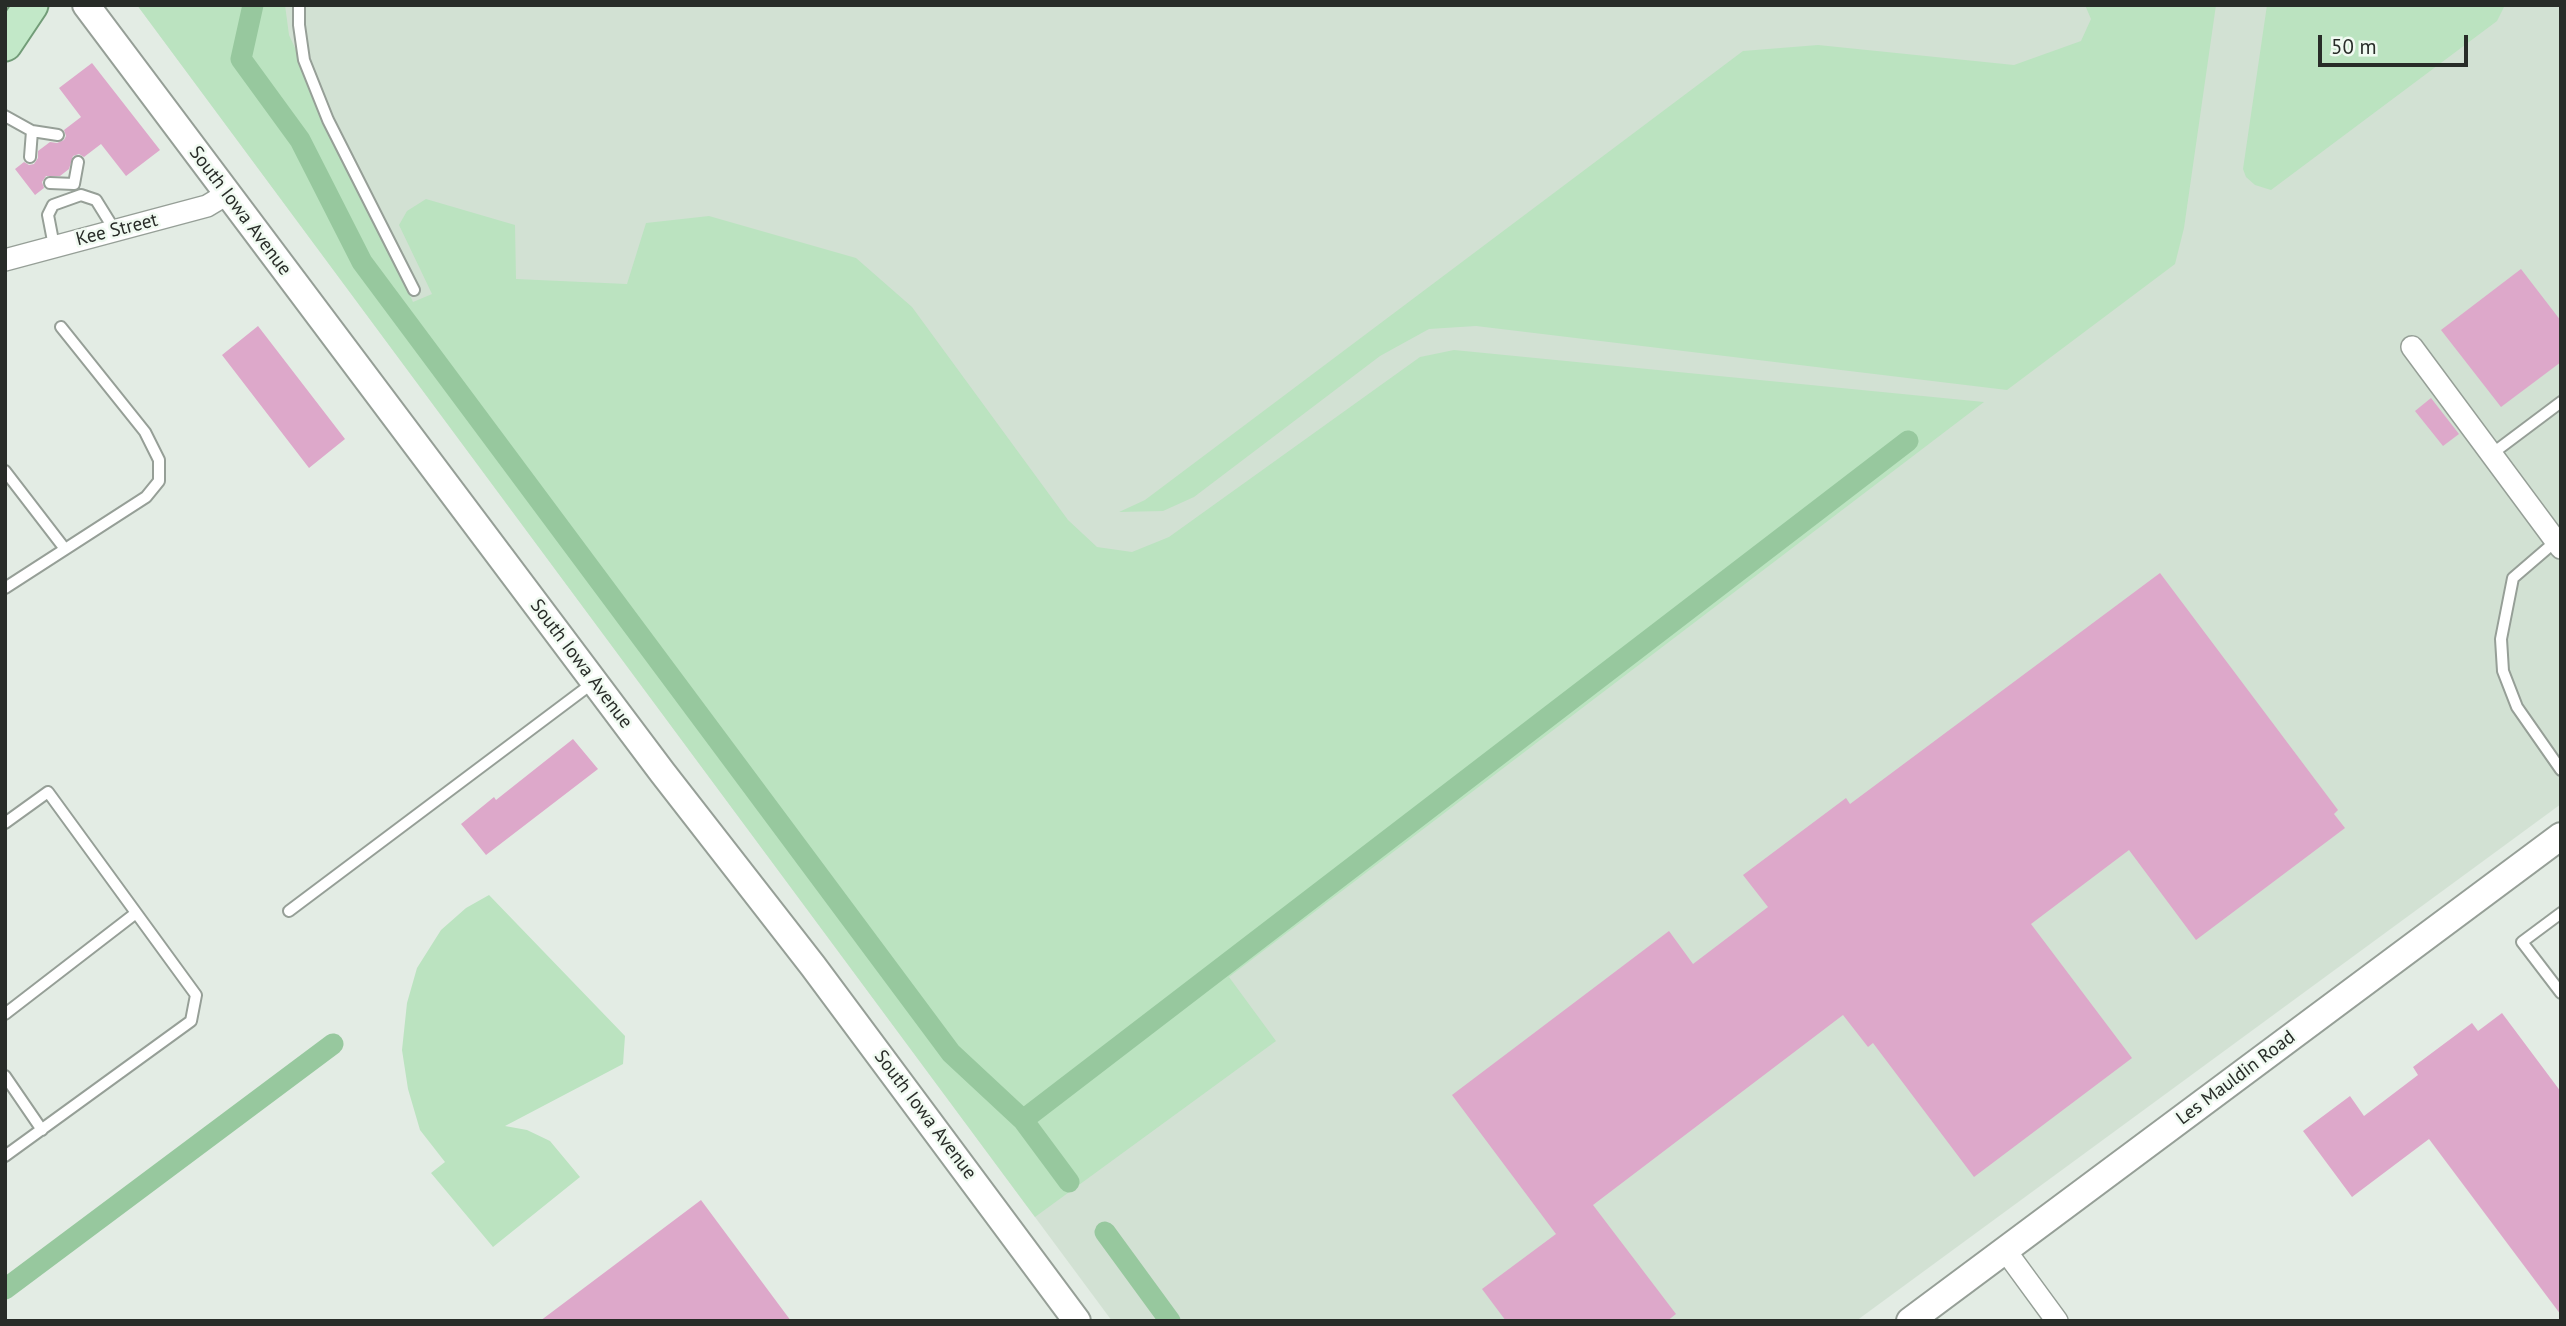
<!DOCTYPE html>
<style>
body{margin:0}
#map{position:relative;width:2566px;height:1326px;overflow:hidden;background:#e3ece4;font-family:"PT Sans",sans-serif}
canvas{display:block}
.frame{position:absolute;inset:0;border:7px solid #282c28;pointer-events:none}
.scale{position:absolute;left:2318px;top:35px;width:150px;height:32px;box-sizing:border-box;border:4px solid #282c28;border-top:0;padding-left:9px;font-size:21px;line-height:24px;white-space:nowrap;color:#282c28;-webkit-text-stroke:5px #f0faf1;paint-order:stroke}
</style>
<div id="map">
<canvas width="2566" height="1326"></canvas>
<div class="frame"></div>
<div class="scale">50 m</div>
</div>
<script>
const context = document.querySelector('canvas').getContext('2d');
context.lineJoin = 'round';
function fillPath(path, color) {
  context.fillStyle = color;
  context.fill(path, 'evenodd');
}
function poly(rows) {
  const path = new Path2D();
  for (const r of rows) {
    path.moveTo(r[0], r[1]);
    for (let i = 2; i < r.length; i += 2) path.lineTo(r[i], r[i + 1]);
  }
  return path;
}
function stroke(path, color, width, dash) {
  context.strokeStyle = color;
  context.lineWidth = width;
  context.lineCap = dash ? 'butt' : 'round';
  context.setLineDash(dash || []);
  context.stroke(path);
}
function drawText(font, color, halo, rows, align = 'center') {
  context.font = font + ' "PT Sans",sans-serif';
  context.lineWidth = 5;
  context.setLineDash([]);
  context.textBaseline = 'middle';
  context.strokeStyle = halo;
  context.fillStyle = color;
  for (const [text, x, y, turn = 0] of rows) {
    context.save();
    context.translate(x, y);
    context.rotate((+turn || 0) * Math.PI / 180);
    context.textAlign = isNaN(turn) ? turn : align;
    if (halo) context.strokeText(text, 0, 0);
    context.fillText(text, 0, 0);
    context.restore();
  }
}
const built = poly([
 [137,5,2561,5,2561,804,1856,1321,1112,1321]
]);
const green = poly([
 [137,5,285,5,289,35,413,302,432,294,399,225,407,211,426,199,515,225,516,279,627,284,646,223,709,216,856,258,912,307,1068,520,1097,547,1132,552,1169,537,1420,357,1454,350,1984,402,1229,977,1276,1041,1035,1217],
 [2085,5,2216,5,2184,228,2175,264,2007,390,1476,326,1429,329,1380,356,1194,497,1163,511,1119,512,1145,500,1743,51,1818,45,2014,65,2081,41,2091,19],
 [2267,5,2505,5,2497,21,2271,190,2255,185,2246,177,2243,169],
 [489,895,625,1036,623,1064,505,1126,527,1130,550,1141,580,1177,493,1247,431,1173,445,1162,420,1130,408,1089,402,1050,407,1003,417,968,441,930,466,908]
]);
const canal = poly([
 [253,5,241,59,300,140,362,262,951,1053,1023,1120,1069,1182],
 [1023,1120,1908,441],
 [1105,1232,1170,1321],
 [5,1289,333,1044]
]);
const building = poly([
 [92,63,160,150,126,176,101,144,84,157,79,154,73,156,69,169,60,176,46,176,42,182,44,188,35,195,15,169,24,162,29,165,34,164,38,158,38,151,50,142,57,143,64,140,66,136,64,130,81,117,59,88],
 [2521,269,2561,321,2561,362,2501,407,2441,330],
 [258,326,345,439,309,468,222,355],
 [2431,398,2459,434,2443,446,2415,411],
 [2160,573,2338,810,2334,814,2345,828,2196,940,2129,850,2031,924,2132,1058,1974,1177,1873,1043,1868,1047,1843,1015,1593,1205,1676,1314,1667,1321,1506,1321,1482,1289,1556,1234,1452,1095,1669,931,1693,964,1768,907,1743,875,1846,798,1850,804],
 [573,739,598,769,486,855,461,824,494,797,496,800],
 [2502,1013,2561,1092,2561,1315,2429,1139,2352,1197,2303,1131,2350,1096,2364,1116,2418,1075,2413,1067,2472,1023,2478,1031],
 [701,1200,791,1321,540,1321]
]);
const service = poly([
 [299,5,299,25,304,60,328,120,414,290],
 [5,116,32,131,30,157],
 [32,131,58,135],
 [50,183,74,184,78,162],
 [54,246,48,215,53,205,81,195,96,200,114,229],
 [2493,453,2561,402],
 [5,471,65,549],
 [2556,541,2513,578,2501,639,2503,671,2517,707,2561,770],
 [5,588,146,497,159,481,159,460,145,432,61,327],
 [5,823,48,792,196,995,191,1021,5,1156],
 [289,911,594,682],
 [2561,913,2522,942,2561,993],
 [5,1014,136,913],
 [5,1076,42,1130]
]);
const minor = poly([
 [5,260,207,206,227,194],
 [2412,347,2561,548],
 [2005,1250,2057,1321]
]);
const tertiary = poly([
 [86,5,662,772,813,966,1077,1321],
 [1910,1321,2561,836]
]);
const primary = poly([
 [5,44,31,5]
]);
const streetNames = [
 ["South Iowa Avenue",240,211,53],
 ["Kee Street",117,230,-14],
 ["South Iowa Avenue",581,664,53],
 ["Les Mauldin Road",2236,1078,-37],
 ["South Iowa Avenue",925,1115,53]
];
fillPath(built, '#d2e1d3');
fillPath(green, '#bbe3c0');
stroke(canal, '#97c89e', 21);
fillPath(building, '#dda8ca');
stroke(service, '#969f97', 14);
stroke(minor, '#969f97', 24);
stroke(tertiary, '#969f97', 30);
stroke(primary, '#729c78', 37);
stroke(service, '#fff', 10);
stroke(minor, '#fff', 21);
stroke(tertiary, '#fff', 26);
stroke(primary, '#c2e8c8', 33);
drawText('19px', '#282c28', '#f0faf1', streetNames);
</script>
